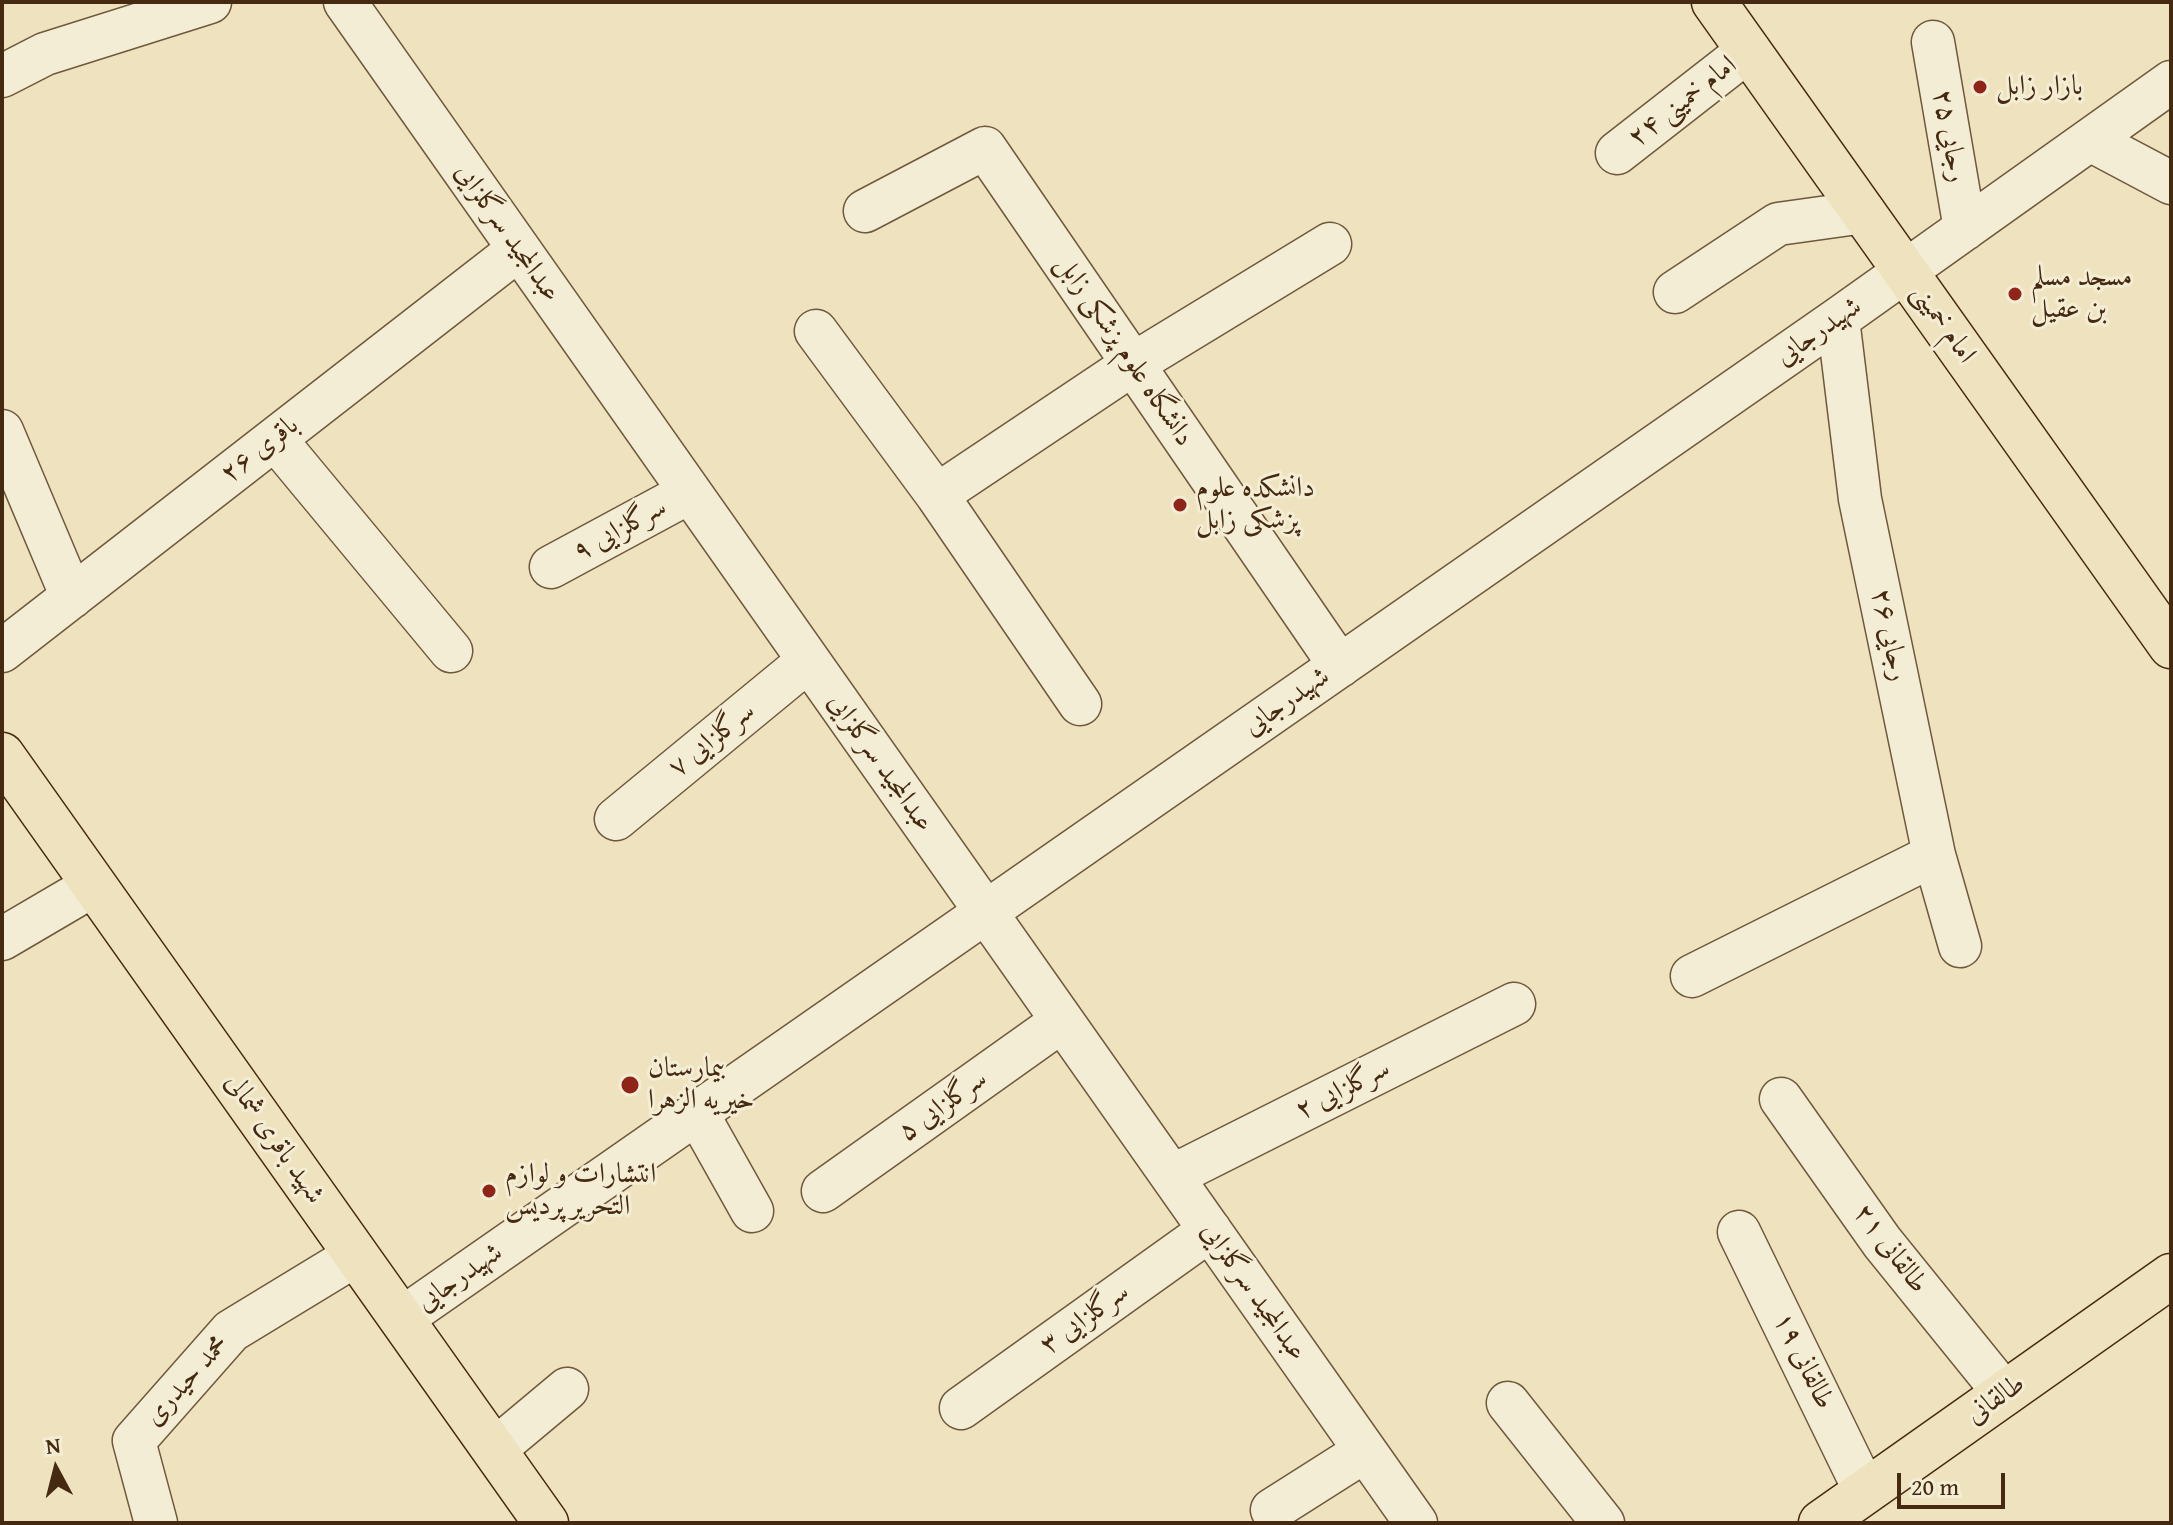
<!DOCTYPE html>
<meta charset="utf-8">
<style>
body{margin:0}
#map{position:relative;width:2173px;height:1525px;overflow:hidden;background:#eee3be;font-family:"Gentium Book Plus",serif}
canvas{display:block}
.frame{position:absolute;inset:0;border:4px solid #452910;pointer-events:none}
.north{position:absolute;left:16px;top:1429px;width:80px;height:80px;-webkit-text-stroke:6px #f4edd5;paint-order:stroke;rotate:353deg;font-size:22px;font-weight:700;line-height:32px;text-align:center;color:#452910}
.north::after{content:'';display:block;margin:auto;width:28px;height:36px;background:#452910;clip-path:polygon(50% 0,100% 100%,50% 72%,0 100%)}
.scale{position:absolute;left:1897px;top:1473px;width:108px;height:36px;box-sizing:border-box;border:4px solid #452910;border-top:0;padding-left:10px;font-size:24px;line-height:28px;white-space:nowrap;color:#452910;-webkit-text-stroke:6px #f4edd5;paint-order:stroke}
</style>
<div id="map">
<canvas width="2173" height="1525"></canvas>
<div class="frame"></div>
<div class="north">N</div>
<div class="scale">20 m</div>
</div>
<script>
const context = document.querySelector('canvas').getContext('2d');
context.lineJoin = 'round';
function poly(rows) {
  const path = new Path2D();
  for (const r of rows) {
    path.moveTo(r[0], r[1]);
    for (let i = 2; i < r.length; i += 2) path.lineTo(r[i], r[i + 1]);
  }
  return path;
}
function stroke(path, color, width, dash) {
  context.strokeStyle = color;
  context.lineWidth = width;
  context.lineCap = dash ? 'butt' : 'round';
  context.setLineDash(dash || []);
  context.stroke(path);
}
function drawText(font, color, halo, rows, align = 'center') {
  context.font = font + ' "Gentium Book Plus",Amiri,serif';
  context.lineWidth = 6;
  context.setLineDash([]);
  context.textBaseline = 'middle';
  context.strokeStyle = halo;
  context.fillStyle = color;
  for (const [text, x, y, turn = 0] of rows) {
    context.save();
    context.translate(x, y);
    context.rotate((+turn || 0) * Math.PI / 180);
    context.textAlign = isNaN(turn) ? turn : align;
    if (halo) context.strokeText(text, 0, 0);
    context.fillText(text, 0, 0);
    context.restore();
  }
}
const minor = poly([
 [345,2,1416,1523],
 [1933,42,1965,229],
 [2,76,45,54,210,2],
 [2090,140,2171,183],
 [1617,153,1749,50],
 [865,211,985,148,1340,666],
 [1675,292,1778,224,1864,212],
 [1838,319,1860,499,1934,855,1960,946],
 [816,331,937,495,1080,704],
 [2,431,72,597],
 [275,439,451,651],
 [937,495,1133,364,1330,244],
 [551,567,690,492],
 [2,651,519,249],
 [616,819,808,661],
 [2,939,94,885],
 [1692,976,1934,855],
 [1781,1099,1882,1242,2005,1394],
 [697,1113,752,1211],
 [1172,1176,1514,1004],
 [823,1191,1062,1021],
 [1739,1232,1865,1491],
 [401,1319,1838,319,2171,82],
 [1508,1403,1603,1523],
 [961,1408,1210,1230],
 [494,1450,567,1389],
 [1272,1510,1365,1451],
 [156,1523,134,1441,231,1331,356,1255]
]);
const major = poly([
 [1714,2,2171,646],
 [2,755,546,1523],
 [1821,1523,2171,1276]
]);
const markers = [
 [1980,87,8,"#8f2418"],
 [2015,294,8,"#8f2418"],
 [1180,505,8,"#8f2418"],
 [630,1085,10,"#8f2418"],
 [489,1191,8,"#8f2418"]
];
const poiNames = [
 ["بازار زابل",1996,87],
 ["مسجد مسلم",2031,278],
 ["بن عقیل",2031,310],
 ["دانشکده علوم",1196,489],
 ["پزشکی زابل",1196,521],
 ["بیمارستان",648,1069],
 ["خیریه الزهرا",648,1101],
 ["انتشارات و لوازم",505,1175],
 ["التحریر پردیس",505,1207]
];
const streetNames = [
 ["امام خمینی ۲۴",1683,102,-38],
 ["رجایی ۲۵",1949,136,80],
 ["عبدالمجید سرگلزایی",507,233,55],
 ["امام خمینی",1943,324,55],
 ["شهیدرجایی",1819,332,-35],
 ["دانشگاه علوم پزشکی زابل",1124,351,56],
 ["باقری ۲۶",260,450,-38],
 ["سرگلزایی ۹",620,530,-29],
 ["رجایی ۲۶",1889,635,78],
 ["شهیدرجایی",1287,702,-35],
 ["سرگلزایی ۷",712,740,-39],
 ["عبدالمجید سرگلزایی",880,763,55],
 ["سرگلزایی ۲",1343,1090,-27],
 ["سرگلزایی ۵",943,1106,-36],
 ["شهید باقری شمالی",274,1139,55],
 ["طالقانی ۲۱",1890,1249,53],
 ["شهیدرجایی",460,1278,-35],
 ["عبدالمجید سرگلزایی",1253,1292,55],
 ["سرگلزایی ۳",1085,1319,-36],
 ["طالقانی ۱۹",1803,1361,64],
 ["محمد حیدری",187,1381,-48],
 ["طالقانی",1996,1400,-35]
];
stroke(minor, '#6f583c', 45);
stroke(major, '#452910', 47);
stroke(minor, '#f4edd5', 42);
stroke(major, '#eee3be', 44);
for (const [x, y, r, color] of markers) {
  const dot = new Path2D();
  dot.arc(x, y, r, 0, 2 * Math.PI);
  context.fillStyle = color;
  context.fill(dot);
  stroke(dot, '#f4edd5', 3);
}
drawText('28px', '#452910', '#f4edd5', poiNames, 'left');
drawText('28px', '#452910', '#f4edd5', streetNames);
</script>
